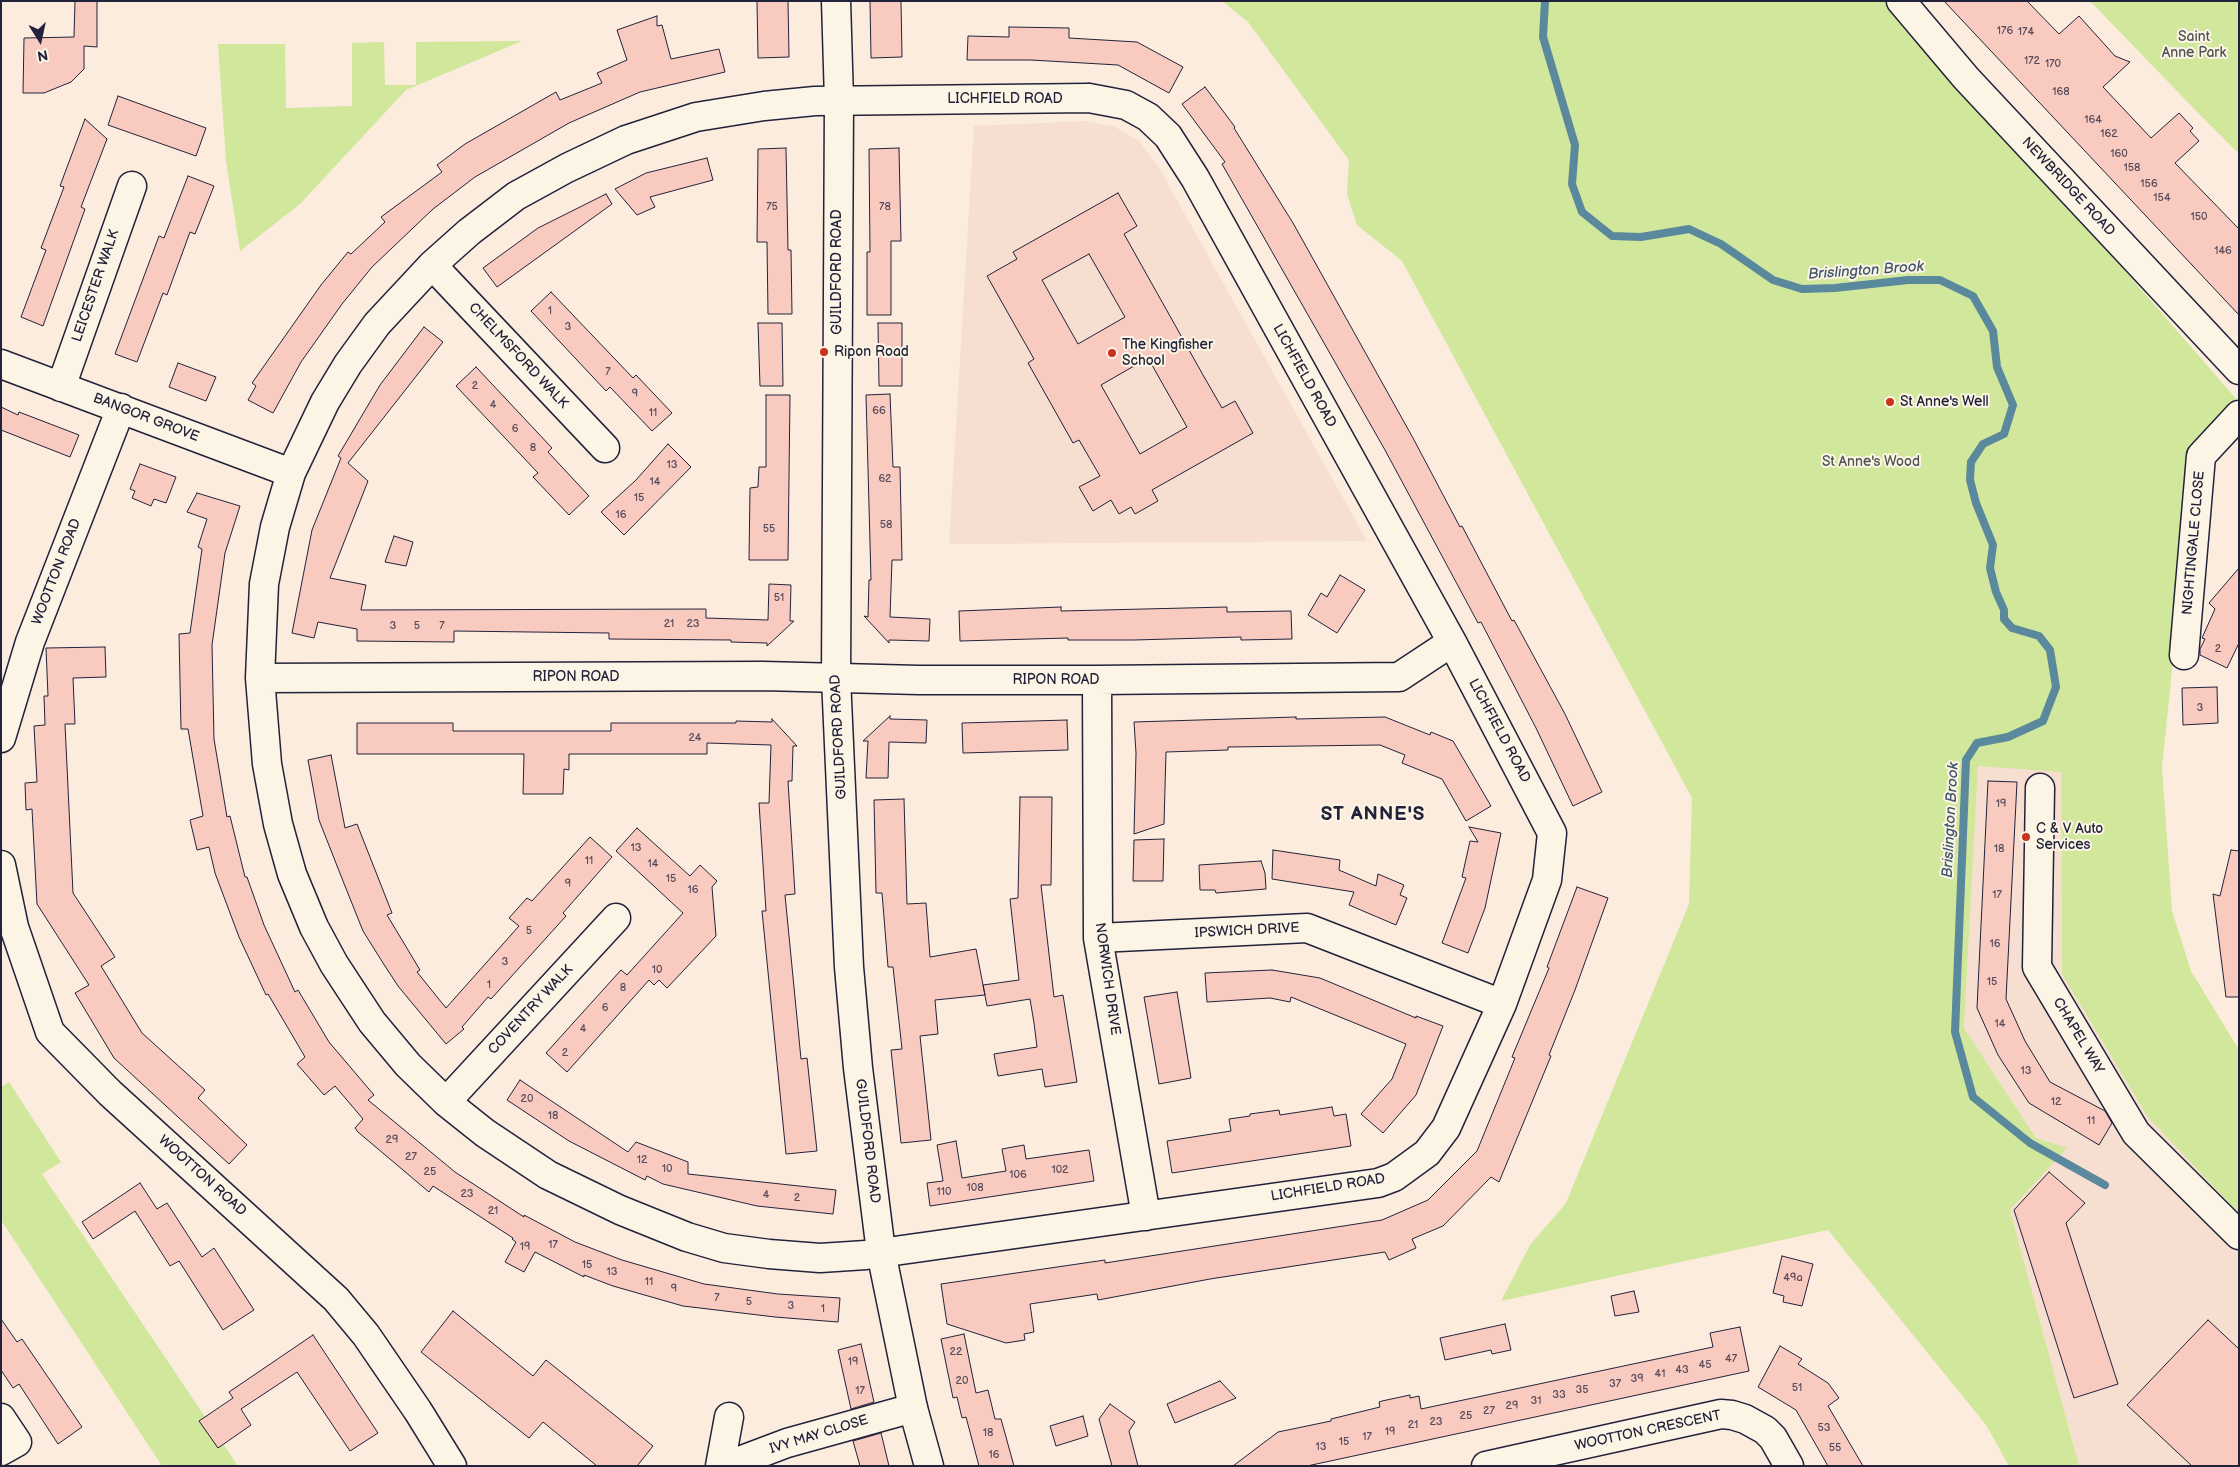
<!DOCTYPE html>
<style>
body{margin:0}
#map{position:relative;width:2240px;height:1467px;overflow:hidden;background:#fbecdd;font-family:"Balsamiq Sans",sans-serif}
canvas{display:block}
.frame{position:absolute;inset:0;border:2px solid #22223b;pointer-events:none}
.north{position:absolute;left:15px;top:15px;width:50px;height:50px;-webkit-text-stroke:4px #fcf5e5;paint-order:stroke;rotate:170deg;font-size:14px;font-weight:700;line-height:20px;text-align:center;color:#22223b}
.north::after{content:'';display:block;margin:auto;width:18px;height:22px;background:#22223b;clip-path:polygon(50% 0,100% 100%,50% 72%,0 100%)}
</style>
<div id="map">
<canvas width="2240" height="1467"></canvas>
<div class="frame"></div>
<div class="north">N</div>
</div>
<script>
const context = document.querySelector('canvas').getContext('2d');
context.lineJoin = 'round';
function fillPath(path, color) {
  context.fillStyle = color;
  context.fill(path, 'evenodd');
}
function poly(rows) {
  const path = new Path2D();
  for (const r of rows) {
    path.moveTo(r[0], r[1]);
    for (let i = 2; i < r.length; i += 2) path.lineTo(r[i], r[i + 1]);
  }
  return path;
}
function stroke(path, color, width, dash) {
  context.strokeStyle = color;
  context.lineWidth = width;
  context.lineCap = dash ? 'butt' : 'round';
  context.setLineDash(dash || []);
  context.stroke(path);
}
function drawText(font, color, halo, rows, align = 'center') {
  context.font = font + ' "Balsamiq Sans",sans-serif';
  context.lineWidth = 4;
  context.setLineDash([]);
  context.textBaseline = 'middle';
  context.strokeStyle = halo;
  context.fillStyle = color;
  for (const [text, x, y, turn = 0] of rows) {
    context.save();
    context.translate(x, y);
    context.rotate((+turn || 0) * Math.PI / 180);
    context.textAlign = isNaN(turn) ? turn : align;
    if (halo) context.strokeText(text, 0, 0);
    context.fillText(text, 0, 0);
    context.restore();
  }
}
const built = poly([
 [1086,121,1115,127,1138,140,1158,166,1367,541,949,544,974,126],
 [1978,765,2061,772,2062,974,2147,1116,2239,1214,2239,1466,2079,1466,2010,1210,2066,1148,2036,1138,1964,1028]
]);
const green = poly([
 [1222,1,1890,1,2239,402,2191,487,2162,767,2172,911,2191,971,2239,1050,2239,1214,2147,1116,2062,974,2061,772,1978,766,1964,1028,2036,1138,2067,1148,2010,1210,2079,1466,2009,1466,1986,1425,1828,1230,1501,1301,1530,1245,1566,1203,1689,904,1692,798,1402,261,1357,225,1347,194,1349,160,1248,22],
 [2090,1,2239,1,2239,154,2203,118],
 [522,41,406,90,300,204,240,251,226,161,218,44,285,44,286,108,352,106,352,43,384,42,385,85,416,85,416,42],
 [9,1082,61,1162,42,1174,238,1466,162,1466,1,1220,1,1087]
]);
const stream = poly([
 [1545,1,1543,37,1575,145,1572,184,1582,212,1612,236,1641,237,1689,229,1721,244,1773,280,1802,289,1835,288,1908,280,1940,280,1973,296,1993,331,1997,367,2013,405,2004,434,1983,444,1971,462,1970,480,1976,503,1993,545,1990,568,1996,592,2004,610,2004,619,2012,628,2039,636,2050,650,2056,687,2043,721,2008,737,1977,743,1966,760,1955,1032,1973,1097,2030,1143,2105,1185]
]);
const building = poly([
 [75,1,97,1,97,47,84,46,84,69,71,82,44,93,23,93,24,38,74,37,75,1],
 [757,1,788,1,789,57,758,58,757,1],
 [870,1,901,1,902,57,871,58,870,1],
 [1944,1,2027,1,2059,34,2079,16,2115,56,2130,62,2103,87,2151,138,2179,113,2193,128,2190,131,2199,141,2175,163,2239,229,2239,315,1944,1],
 [657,16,657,26,662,25,671,59,719,49,725,72,640,92,569,123,475,177,433,209,372,267,342,304,301,362,273,413,248,400,256,386,252,383,321,285,348,252,351,254,385,222,381,217,442,172,437,165,465,144,556,92,560,100,602,83,597,73,627,60,617,30,657,16],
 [1009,27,1069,28,1069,38,1137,42,1183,67,1169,93,1118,65,1031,60,967,60,968,36,1009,37,1009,27],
 [1205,87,1235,127,1234,128,1293,223,1413,438,1460,527,1462,526,1512,621,1514,620,1565,714,1602,792,1573,806,1536,728,1481,622,1478,623,1385,450,1222,164,1225,162,1182,104,1205,87],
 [118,96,206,128,196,156,108,125,118,96],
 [85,119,107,139,81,207,85,209,43,326,21,317,46,250,41,248,64,187,60,186,85,119],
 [786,148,788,250,791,250,792,314,768,314,767,242,757,242,758,149,786,148],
 [899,148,901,241,891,241,891,315,867,315,867,252,870,252,869,149,899,148],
 [707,158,713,180,650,197,655,207,637,215,615,189,646,173,707,158],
 [188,176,214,186,195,234,190,232,167,295,163,293,137,362,115,354,159,236,164,238,188,176],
 [1118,193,1137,226,1124,234,1203,375,1222,408,1235,401,1253,433,1152,490,1158,501,1135,514,1131,507,1119,514,1111,500,1093,511,1079,487,1100,476,1079,440,1073,443,1028,363,1034,359,987,276,1017,259,1013,252,1118,193],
 [1089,254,1125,317,1078,344,1042,280,1089,254],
 [1148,358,1187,427,1140,454,1101,385,1148,358],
 [606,194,612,204,497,287,483,268,538,228,606,194],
 [551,292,633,378,636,375,672,413,652,431,610,387,606,391,531,311,551,292],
 [758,323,782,323,783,386,760,386,758,323],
 [878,323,902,323,902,386,879,386,878,323],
 [424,327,443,342,348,463,368,481,330,578,366,585,361,610,706,609,706,618,768,620,769,584,791,585,790,621,794,621,767,646,767,643,731,642,731,640,609,639,609,633,454,631,454,642,357,641,357,629,318,622,314,638,292,633,312,530,341,458,338,456,380,385,424,327],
 [178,363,216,377,206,401,169,387,178,363],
 [476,367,552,448,548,452,589,496,569,515,533,477,538,473,456,386,476,367],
 [890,394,893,467,900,467,902,560,892,560,890,617,930,619,929,641,889,640,889,643,864,616,868,617,869,580,871,580,866,395,890,394],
 [766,395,790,395,788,560,749,560,750,488,758,487,759,467,766,467,766,395],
 [1,407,18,415,19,412,79,435,70,457,1,430,1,407],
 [668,444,691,467,624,535,601,512,636,480,668,444],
 [140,464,176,477,166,503,154,499,151,506,132,498,135,491,130,489,140,464],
 [197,493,240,506,225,553,212,645,214,739,227,817,230,816,245,877,247,877,264,925,295,992,298,990,329,1042,374,1095,368,1100,455,1172,524,1217,524,1215,575,1242,622,1260,704,1284,778,1294,840,1298,838,1322,775,1317,683,1306,613,1286,584,1275,584,1277,535,1252,524,1272,505,1262,516,1242,512,1239,513,1238,433,1186,429,1192,358,1132,355,1128,363,1119,335,1086,324,1095,297,1064,305,1057,268,994,266,995,239,937,215,873,209,847,197,850,190,820,203,816,188,729,181,729,179,634,190,633,202,549,198,547,207,519,187,512,197,493],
 [394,536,413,542,406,566,385,562,394,536],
 [2239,568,2239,643,2227,668,2200,655,2200,649,2205,639,2202,638,2215,609,2209,603,2239,568],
 [1340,575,1365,590,1337,633,1308,615,1321,593,1327,597,1340,575],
 [1061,607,1061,611,1227,607,1227,612,1291,611,1292,639,1241,640,1241,637,1134,640,1068,640,1068,638,960,641,959,611,1061,607],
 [105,647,106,677,73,678,75,724,65,724,73,893,115,957,101,966,142,1033,205,1090,198,1098,247,1145,229,1164,114,1058,75,993,89,985,37,904,32,809,26,810,25,783,37,782,34,726,45,725,44,696,48,696,46,648,105,647],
 [2217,687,2218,723,2183,725,2182,688,2217,687],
 [890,716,890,719,927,720,926,743,889,742,888,778,866,778,868,741,863,741,890,716],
 [1296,717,1296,719,1385,717,1430,735,1431,732,1453,741,1491,806,1466,821,1442,779,1402,763,1405,755,1380,745,1228,747,1228,750,1166,752,1164,824,1134,834,1136,753,1134,722,1296,717],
 [772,719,797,746,793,746,792,781,788,781,795,894,785,895,801,1059,807,1058,817,1151,786,1154,762,911,766,911,759,803,769,803,771,745,707,743,707,754,569,754,569,770,564,769,563,794,523,794,524,754,357,754,357,723,453,723,453,731,611,731,611,723,736,723,736,721,772,722,772,719],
 [1067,720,1068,750,963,753,962,723,1067,720],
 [331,755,345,828,357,824,392,913,387,915,420,970,417,972,446,1008,519,926,509,918,527,898,532,901,590,837,612,857,563,913,566,916,491,999,488,997,462,1027,464,1029,446,1044,398,986,383,963,363,931,343,881,319,820,308,760,331,755],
 [1988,781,2017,782,2006,999,2025,1041,2050,1082,2105,1111,2112,1123,2099,1145,2029,1103,1998,1055,1977,1008,1988,781],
 [1020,797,1052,797,1051,885,1041,885,1054,997,1063,995,1077,1082,1045,1087,1042,1069,998,1076,994,1054,1037,1047,1034,1023,1030,999,987,1006,983,985,1019,980,1010,899,1018,898,1020,797],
 [904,799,907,904,926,903,930,957,976,949,985,995,935,1000,938,1034,920,1036,931,1140,901,1143,891,1050,902,1049,893,967,888,967,882,893,876,893,874,800,904,799],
 [1469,827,1501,833,1485,908,1468,953,1442,943,1466,878,1462,877,1470,841,1478,842,1469,827],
 [637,828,690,876,700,865,717,881,712,887,716,936,667,988,659,980,654,985,649,980,567,1072,546,1053,621,970,627,975,683,913,616,851,637,828],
 [1164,839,1163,881,1133,881,1134,840,1164,839],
 [1273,850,1340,860,1339,870,1376,886,1378,874,1404,885,1400,895,1407,898,1396,925,1349,905,1354,892,1272,879,1273,850],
 [2231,850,2239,851,2239,997,2226,997,2213,894,2220,896,2231,850],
 [1261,861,1265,873,1266,889,1216,893,1215,890,1200,890,1199,865,1261,861],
 [1577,887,1608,898,1575,990,1549,1055,1551,1056,1499,1182,1491,1177,1443,1226,1412,1239,1416,1248,1389,1260,1385,1252,1210,1279,1098,1300,1097,1294,1030,1304,1034,1332,1024,1334,1025,1340,1006,1343,947,1324,941,1284,1105,1260,1105,1263,1382,1220,1428,1200,1477,1151,1515,1058,1512,1057,1549,968,1547,967,1577,887],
 [1272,970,1320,978,1416,1018,1416,1016,1443,1026,1416,1095,1383,1133,1361,1114,1392,1079,1406,1044,1291,997,1290,1002,1270,998,1207,1002,1205,973,1272,970],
 [1177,992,1191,1078,1159,1084,1144,997,1177,992],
 [520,1080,628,1152,636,1142,688,1162,688,1174,836,1190,833,1214,757,1206,663,1184,647,1176,645,1180,569,1141,507,1100,520,1080],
 [1332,1107,1334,1116,1346,1114,1351,1146,1172,1173,1167,1141,1231,1131,1229,1119,1250,1116,1250,1114,1279,1110,1280,1115,1332,1107],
 [956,1141,962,1178,1006,1171,1002,1149,1024,1145,1026,1159,1089,1150,1094,1181,930,1206,927,1183,943,1181,937,1145,956,1141],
 [2049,1172,2085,1203,2066,1223,2118,1384,2074,1398,2014,1210,2049,1172],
 [140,1183,157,1209,167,1203,202,1257,214,1248,254,1310,223,1330,179,1261,170,1266,135,1211,93,1239,82,1222,140,1183],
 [1782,1256,1813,1264,1802,1306,1783,1302,1784,1296,1773,1293,1782,1256],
 [1634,1291,1639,1312,1615,1316,1611,1296,1634,1291],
 [453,1311,533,1376,546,1360,653,1446,637,1466,597,1466,543,1422,529,1438,421,1352,453,1311],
 [1,1319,17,1342,22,1339,82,1427,58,1444,19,1384,13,1388,1,1370,1,1319],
 [2208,1320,2239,1349,2239,1466,2192,1466,2127,1405,2208,1320],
 [1505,1324,1511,1350,1492,1354,1491,1350,1445,1360,1440,1338,1505,1324],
 [1740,1327,1749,1371,1307,1466,1233,1466,1278,1432,1331,1421,1331,1419,1380,1407,1379,1402,1382,1401,1410,1395,1410,1398,1419,1396,1421,1409,1713,1347,1710,1333,1740,1327],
 [964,1334,976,1393,988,1390,995,1419,1001,1419,1014,1466,979,1466,966,1417,962,1418,957,1397,953,1398,941,1339,964,1334],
 [313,1335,378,1433,350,1451,297,1372,241,1409,251,1425,218,1448,199,1421,233,1398,229,1392,313,1335],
 [861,1344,874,1402,851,1409,838,1350,861,1344],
 [1780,1346,1802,1359,1798,1364,1828,1383,1839,1398,1828,1406,1863,1466,1828,1466,1796,1410,1758,1387,1780,1346],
 [1220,1381,1236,1398,1175,1423,1167,1404,1220,1381],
 [1110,1404,1135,1422,1129,1431,1138,1466,1112,1466,1099,1419,1110,1404],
 [1083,1416,1088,1436,1056,1446,1050,1426,1083,1416],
 [881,1433,889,1466,860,1466,853,1441,881,1433]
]);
const street = poly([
 [1089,98,1126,105,1148,117,1168,136,1195,178,1452,642,1552,833,1547,880,1502,1004,1446,1128,1427,1153,1394,1177,1378,1183,866,1255,820,1258,769,1254,724,1248,687,1237,620,1210,548,1175,485,1133,446,1102,408,1065,372,1022,334,964,314,927,292,874,278,824,267,764,260,678,264,584,275,527,291,473,325,402,348,364,377,324,432,265,469,232,516,196,567,168,626,140,696,117,764,106,815,101,1089,98],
 [432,265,605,448],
 [1,364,291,473],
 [61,387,132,186],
 [2184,655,2201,456,2239,415],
 [260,678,763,676,919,680,1097,680,1399,677,1452,642],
 [1097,680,1098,938,1146,1216],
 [1,738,30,642,121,408],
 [2040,788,2037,967,2136,1133,2239,1235],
 [1,865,14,927,50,1032,110,1093,336,1299,366,1335,418,1411,452,1466],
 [1098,938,1307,928,1502,1004],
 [446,1102,616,918],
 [1,1418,17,1442,1,1451],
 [720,1466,729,1417],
 [726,1466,787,1443,913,1408],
 [1486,1466,1721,1414,1732,1415,1745,1419,1765,1430,1773,1438,1789,1466]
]);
const secondary = poly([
 [836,1,839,100,836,678,849,967,858,1068,881,1252,913,1408,929,1466],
 [1901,1,1966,78,2239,370]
]);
const markers = [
 [824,352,5,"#c8321e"],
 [1112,353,5,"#c8321e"],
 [1890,402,5,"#c8321e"],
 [2026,837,5,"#c8321e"]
];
const numberNames = [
 ["176",2005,31],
 ["174",2026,32],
 ["172",2032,61],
 ["170",2053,64],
 ["168",2061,92],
 ["164",2093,120],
 ["162",2109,134],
 ["160",2119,154],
 ["158",2132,168],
 ["156",2149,184],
 ["154",2162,198],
 ["75",772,207],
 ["78",885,207],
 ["150",2199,217],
 ["146",2223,251],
 ["1",550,311],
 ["3",568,327],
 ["7",608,372],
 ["2",475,386],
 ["9",635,394],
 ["4",493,405],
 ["66",879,411],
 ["11",653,413],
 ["6",515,429],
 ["8",533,448],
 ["13",672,465],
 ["62",885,479],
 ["14",655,482],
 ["15",639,498],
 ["16",621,515],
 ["58",886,525],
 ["55",769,529],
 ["51",779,598],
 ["21",669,624],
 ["23",693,624],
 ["3",393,626],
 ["5",417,626],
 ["7",442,626],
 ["2",2218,649],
 ["3",2200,708],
 ["24",695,738],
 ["19",2001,804],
 ["13",636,848],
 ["18",1999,849],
 ["11",589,861],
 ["14",653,864],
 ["15",671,879],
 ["9",568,884],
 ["16",693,890],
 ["17",1997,895],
 ["5",529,931],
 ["16",1995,944],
 ["3",505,962],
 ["10",657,970],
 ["15",1992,982],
 ["1",489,985],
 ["8",623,988],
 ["6",605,1008],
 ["14",2000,1024],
 ["4",583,1029],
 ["2",565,1053],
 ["13",2026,1071],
 ["20",527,1099],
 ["12",2056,1102],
 ["18",553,1116],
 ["11",2091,1121],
 ["29",392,1140],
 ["27",411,1157],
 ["12",642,1160],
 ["10",667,1169],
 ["102",1060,1170],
 ["25",430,1172],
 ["106",1018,1175],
 ["108",975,1188],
 ["110",944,1192],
 ["23",467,1194],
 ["4",766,1195],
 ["2",797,1198],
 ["21",493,1211],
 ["17",553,1245],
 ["19",525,1247],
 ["15",587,1265],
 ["13",612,1272],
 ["49a",1793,1278],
 ["11",649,1282],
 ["9",674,1289],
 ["7",717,1298],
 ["5",749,1302],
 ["3",791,1306],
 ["1",823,1309],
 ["22",956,1352],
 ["47",1731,1359],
 ["19",853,1362],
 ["45",1705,1365],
 ["43",1682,1370],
 ["41",1660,1374],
 ["39",1637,1379],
 ["20",962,1381],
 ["37",1615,1384],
 ["51",1797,1388],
 ["35",1582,1390],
 ["17",860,1391],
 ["33",1559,1395],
 ["31",1536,1401],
 ["29",1512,1406],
 ["27",1489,1411],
 ["25",1466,1416],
 ["23",1436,1422],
 ["21",1413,1425],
 ["53",1824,1428],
 ["19",1390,1432],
 ["18",988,1433],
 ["17",1367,1437],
 ["15",1344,1442],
 ["13",1321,1447],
 ["55",1835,1448],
 ["16",994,1455]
];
const parkNames = [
 ["Saint",2194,37],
 ["Anne Park",2194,53],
 ["St Anne's Wood",1871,462]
];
const streetNames = [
 ["LICHFIELD ROAD",1005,99],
 ["NEWBRIDGE ROAD",2068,187,47],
 ["GUILDFORD ROAD",837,272,-90],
 ["LEICESTER WALK",96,286,-71],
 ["CHELMSFORD WALK",518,356,47],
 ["LICHFIELD ROAD",1304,376,61],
 ["BANGOR GROVE",146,418,21],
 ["NIGHTINGALE CLOSE",2194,543,-85],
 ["WOOTTON ROAD",57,572,-69],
 ["RIPON ROAD",576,677],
 ["RIPON ROAD",1056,680],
 ["LICHFIELD ROAD",1499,731,62],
 ["GUILDFORD ROAD",839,737,-93],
 ["IPSWICH DRIVE",1247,931,-3],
 ["NORWICH DRIVE",1107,979,82],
 ["COVENTRY WALK",531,1010,-47],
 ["CHAPEL WAY",2078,1036,59],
 ["GUILDFORD ROAD",867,1141,83],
 ["WOOTTON ROAD",202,1176,42],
 ["LICHFIELD ROAD",1328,1188,-9],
 ["WOOTTON CRESCENT",1648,1431,-12],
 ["IVY MAY CLOSE",819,1435,-17]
];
const poiNames = [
 ["The Kingfisher",1122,345],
 ["School",1122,361],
 ["Ripon Road",834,352],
 ["St Anne's Well",1900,402],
 ["C & V Auto",2036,829],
 ["Services",2036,845]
];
const waterNames = [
 ["Brislington Brook",1866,271,-4],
 ["Brislington Brook",1951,820,-87]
];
const districtNames = [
 ["ST ANNE'S",1373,815]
];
fillPath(built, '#f6ded1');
fillPath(green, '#d1e79c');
stroke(stream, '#5a899d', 8);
fillPath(building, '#f9cabf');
stroke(building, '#22223b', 1);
stroke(street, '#22223b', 31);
stroke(secondary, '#22223b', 31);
stroke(street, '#fcf5e5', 28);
stroke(secondary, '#fcf5e5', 28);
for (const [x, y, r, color] of markers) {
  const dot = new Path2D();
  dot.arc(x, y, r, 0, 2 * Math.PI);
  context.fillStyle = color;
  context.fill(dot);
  stroke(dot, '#fcf5e5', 2);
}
drawText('11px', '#584c5c', null, numberNames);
drawText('14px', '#4e5353', '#fcf5e5', parkNames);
drawText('14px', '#22223b', '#fcf5e5', streetNames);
drawText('14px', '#22223b', '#fcf5e5', poiNames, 'left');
drawText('italic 15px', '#3e556c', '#fcf5e5', waterNames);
context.letterSpacing = '1px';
drawText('bold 19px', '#22223b', '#fcf5e5', districtNames);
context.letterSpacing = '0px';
</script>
